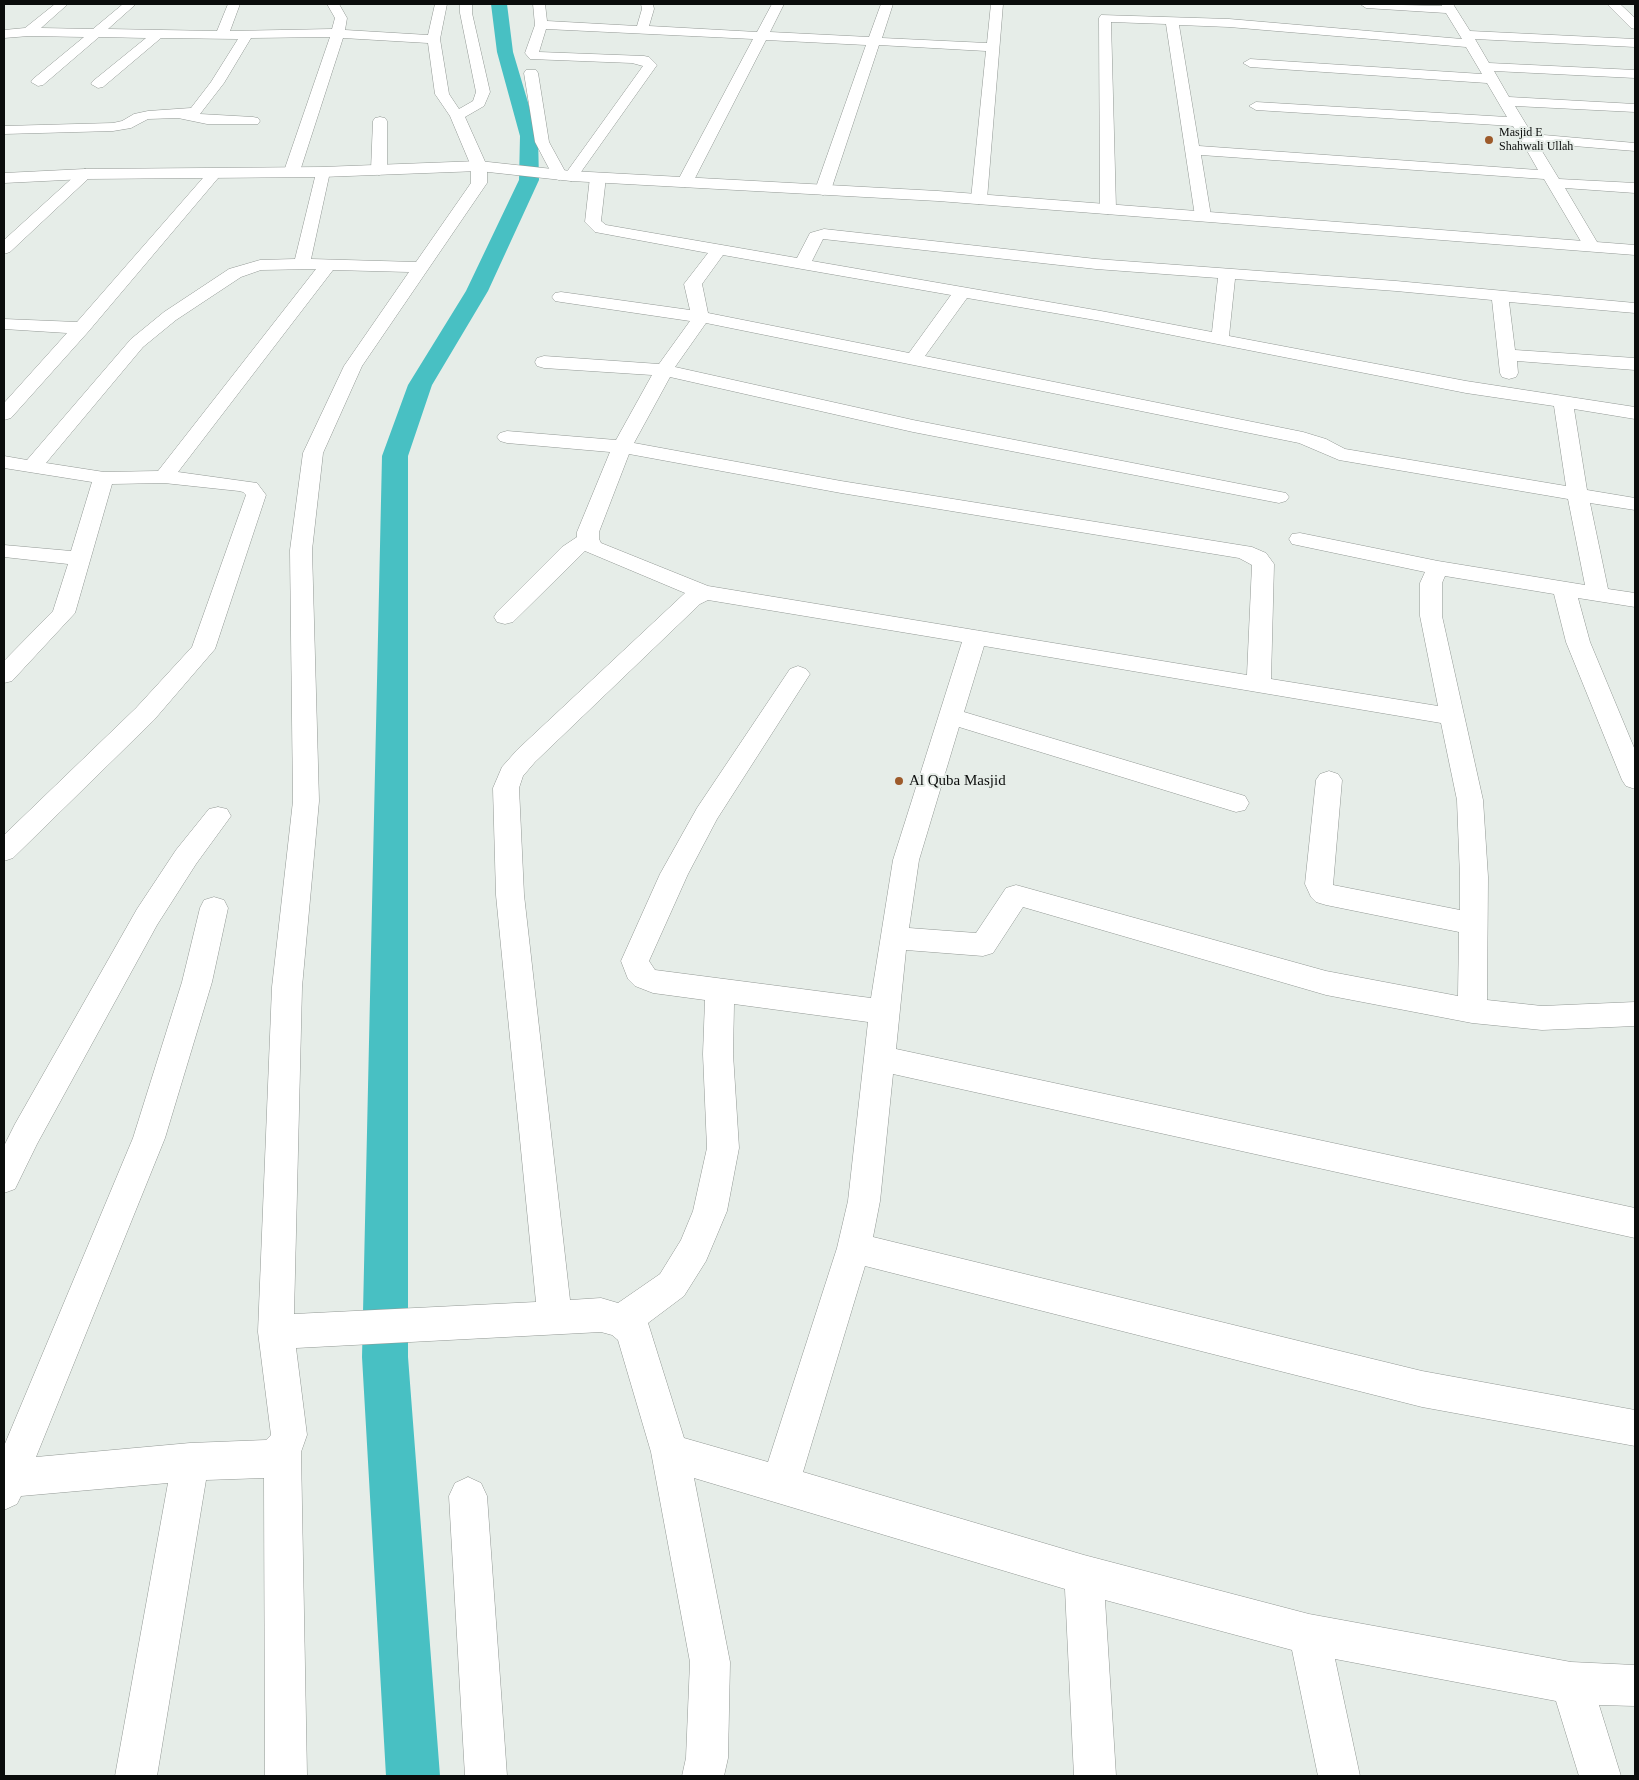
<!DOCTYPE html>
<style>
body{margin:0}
#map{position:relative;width:1639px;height:1780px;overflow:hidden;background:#e6ede8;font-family:"Times New Roman",serif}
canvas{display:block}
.frame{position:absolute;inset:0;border:5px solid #0b0d0c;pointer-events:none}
</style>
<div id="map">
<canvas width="1639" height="1780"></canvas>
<div class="frame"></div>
</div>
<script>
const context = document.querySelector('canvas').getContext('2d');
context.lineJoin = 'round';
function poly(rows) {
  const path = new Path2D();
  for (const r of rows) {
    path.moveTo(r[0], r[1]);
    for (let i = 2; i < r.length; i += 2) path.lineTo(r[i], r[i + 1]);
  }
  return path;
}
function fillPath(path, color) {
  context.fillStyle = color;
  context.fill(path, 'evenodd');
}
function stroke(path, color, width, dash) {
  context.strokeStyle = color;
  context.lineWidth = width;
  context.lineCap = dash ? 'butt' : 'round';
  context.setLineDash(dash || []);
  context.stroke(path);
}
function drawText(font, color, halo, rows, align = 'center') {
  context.font = font + ' "Times New Roman",serif';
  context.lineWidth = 4;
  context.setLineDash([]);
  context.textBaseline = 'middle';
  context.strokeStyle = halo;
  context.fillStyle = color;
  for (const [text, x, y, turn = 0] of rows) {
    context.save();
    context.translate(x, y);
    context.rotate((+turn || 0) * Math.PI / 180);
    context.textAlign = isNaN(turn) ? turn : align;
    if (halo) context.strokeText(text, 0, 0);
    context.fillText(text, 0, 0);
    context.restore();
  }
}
const canal = poly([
 [491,4,507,4,513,52,538,136,539,180,488,291,432,385,408,456,408,1357,440,1776,386,1776,362,1357,382,456,408,385,466,291,519,180,520,136,497,52,491,4]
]);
const street = poly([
 [55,4,68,4,41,28,93,29,123,4,136,4,108,29,217,31,228,4,240,4,230,31,332,29,335,18,327,4,339,4,347,18,345,30,428,35,435,4,447,4,440,39,449,94,459,109,473,101,476,92,460,13,460,4,472,4,472,13,490,92,484,106,465,117,487,166,487,183,362,366,323,453,312,550,319,801,302,987,294,1314,536,1302,496,895,493,788,502,767,517,750,685,593,585,551,513,622,505,624,497,622,494,617,497,612,562,547,577,537,577,532,610,452,507,443,500,441,497,437,500,433,507,431,616,440,652,375,544,368,537,366,535,362,537,358,544,356,659,364,690,321,561,302,555,301,552,297,555,293,561,292,690,310,684,284,708,253,595,232,585,222,590,177,593,174,603,174,606,177,601,221,606,225,797,258,810,233,824,229,1096,259,1396,281,1635,303,1635,313,1509,302,1515,350,1635,358,1635,370,1517,361,1518,373,1516,377,1509,379,1502,377,1500,373,1492,300,1396,291,1235,279,1229,336,1466,381,1635,407,1635,419,1574,409,1587,490,1635,498,1635,510,1590,503,1608,589,1635,593,1635,607,1578,598,1590,642,1635,750,1635,789,1626,786,1622,780,1566,642,1554,594,1445,576,1442,583,1442,616,1483,800,1488,877,1487,1000,1542,1006,1635,1002,1635,1026,1542,1030,1472,1023,1326,995,1023,907,993,953,983,956,906,950,896,1049,1635,1208,1635,1238,893,1074,880,1201,873,1237,1422,1371,1635,1410,1635,1446,1422,1407,865,1266,803,1472,1084,1555,1309,1614,1571,1662,1635,1665,1635,1706,1599,1705,1621,1776,1579,1776,1556,1701,1335,1659,1360,1776,1318,1776,1292,1650,1105,1600,1116,1776,1074,1776,1065,1589,694,1478,730,1662,728,1758,724,1776,682,1776,686,1758,690,1662,651,1452,618,1340,612,1335,601,1332,296,1348,307,1435,301,1452,307,1776,265,1776,264,1478,206,1480,157,1776,115,1776,168,1483,21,1496,17,1504,4,1510,4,1446,133,1138,182,982,200,908,204,900,214,897,224,900,228,908,212,982,165,1138,36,1457,190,1443,266,1440,271,1435,258,1332,272,987,293,801,290,550,303,453,344,366,409,272,333,270,178,472,257,483,266,495,215,649,154,720,13,858,4,861,4,835,136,708,192,647,246,495,243,492,239,491,164,483,112,484,75,613,12,681,4,683,4,661,53,611,68,564,4,557,4,545,71,551,92,482,4,468,4,456,27,460,131,339,164,312,229,269,260,260,295,259,317,169,327,169,330,172,311,259,416,262,471,183,471,166,450,116,435,94,428,43,343,38,300,171,297,174,292,176,287,174,284,171,330,37,251,38,224,83,200,114,253,117,258,118,260,121,258,124,207,124,178,118,148,119,131,128,113,131,4,134,4,126,113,123,122,121,134,114,148,111,191,108,211,82,238,39,161,38,103,87,98,88,91,84,93,81,146,38,99,37,43,85,38,86,31,82,33,79,84,37,29,36,4,38,4,30,25,28,55,4],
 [823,239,1096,269,1218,278,1212,332,1101,311,812,261,823,239],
 [723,255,802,269,951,295,909,353,708,313,702,284,723,255],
 [316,269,158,471,104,472,46,463,143,347,176,320,241,277,261,270,316,269],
 [967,298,1101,321,1466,393,1554,406,1566,486,1345,449,1326,439,1303,432,925,356,967,298],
 [706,323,1299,443,1339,460,1568,499,1585,585,1438,561,1300,533,1292,534,1289,539,1292,544,1425,572,1420,583,1420,616,1438,706,1271,679,1274,564,1266,553,1252,547,841,481,634,443,670,377,913,432,1279,503,1286,501,1289,497,1286,493,913,420,675,367,706,323],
 [629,454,841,493,1239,558,1252,565,1247,675,708,586,601,543,599,539,599,532,629,454],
 [708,600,962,642,893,860,871,998,655,970,649,961,688,874,717,819,810,674,806,669,798,666,790,669,697,808,660,874,621,961,628,979,635,986,653,993,705,1000,703,1054,707,1148,693,1211,681,1240,660,1274,618,1303,601,1298,570,1300,524,895,519,788,523,776,535,762,700,604,708,600],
 [984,646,1441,723,1457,800,1460,877,1460,910,1333,885,1342,780,1338,774,1329,771,1320,774,1316,780,1305,884,1311,897,1316,902,1326,905,1459,932,1458,996,1326,971,1016,885,1006,888,976,933,909,928,919,860,959,727,1236,812,1245,810,1249,803,1245,796,964,712,984,646],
 [734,1004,868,1022,848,1201,837,1248,768,1462,684,1438,648,1323,684,1296,706,1261,727,1211,739,1148,733,1054,734,1004],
 [533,4,545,4,547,21,637,26,642,9,641,4,653,4,654,9,649,26,757,32,772,4,784,4,770,32,869,37,881,4,893,4,882,38,987,43,991,4,1003,4,987,199,985,202,979,204,973,202,971,199,986,51,879,45,831,190,828,193,823,195,818,193,815,190,866,45,766,40,693,182,690,185,685,187,680,185,677,182,753,39,546,29,539,52,644,56,649,57,657,65,576,179,571,181,565,178,559,180,554,178,535,142,524,73,526,70,536,70,538,73,549,142,566,173,643,66,632,63,530,59,525,53,535,25,533,4],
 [1360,4,1442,6,1441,4,1453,4,1470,31,1635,39,1635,47,1475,39,1489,63,1635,70,1635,78,1494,71,1509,97,1635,104,1635,112,1515,106,1532,134,1635,143,1635,151,1537,143,1559,179,1635,183,1635,193,1565,188,1600,247,1598,250,1586,250,1544,179,1201,155,1211,216,1209,219,1203,221,1197,219,1195,216,1166,24,1111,22,1116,209,1114,212,1108,214,1102,212,1100,209,1099,18,1101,15,1229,19,1462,39,1446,13,1366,8,1360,4],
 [1179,25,1229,27,1466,47,1482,74,1250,59,1243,63,1250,67,1487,83,1507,117,1256,102,1249,106,1256,110,1513,126,1538,170,1199,146,1179,25],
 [1607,4,1620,4,1635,18,1635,29,1631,28,1607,4],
 [380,117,385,118,387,121,387,170,384,173,379,175,374,173,371,170,373,121,375,118,380,117],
 [85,169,90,171,93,174,90,177,10,252,4,254,4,240,80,171,85,169],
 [214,169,219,171,222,174,219,177,88,332,11,418,4,420,4,403,67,333,4,329,4,319,77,322,209,171,214,169],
 [218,807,227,809,231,816,196,864,157,925,37,1144,15,1189,4,1193,4,1146,15,1124,137,909,176,850,209,809,218,807],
 [468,1477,481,1483,487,1496,507,1776,465,1776,449,1496,455,1483,468,1477]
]);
const secondary = poly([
 [479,161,571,171,938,191,1635,245,1635,255,938,201,571,181,479,171,322,177,85,179,4,183,4,173,85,169,322,167,479,161]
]);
const markers = [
 [1489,140,5,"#9d5a2a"],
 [899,781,5,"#9d5a2a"]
];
const farPoinames = [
 ["Masjid E",1499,133],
 ["Shahwali Ullah",1499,147]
];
const poiNames = [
 ["Al Quba Masjid",909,781]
];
fillPath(canal, '#48c0c3');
stroke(street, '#929894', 1);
stroke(secondary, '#929894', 1);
fillPath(street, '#fff');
fillPath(secondary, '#fff');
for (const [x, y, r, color] of markers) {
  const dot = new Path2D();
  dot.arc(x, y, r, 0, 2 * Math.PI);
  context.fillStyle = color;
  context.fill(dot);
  stroke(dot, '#e6ede8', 2);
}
drawText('12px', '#0b0d0c', '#e6ede8', farPoinames, 'left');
drawText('15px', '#0b0d0c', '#e6ede8', poiNames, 'left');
</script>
